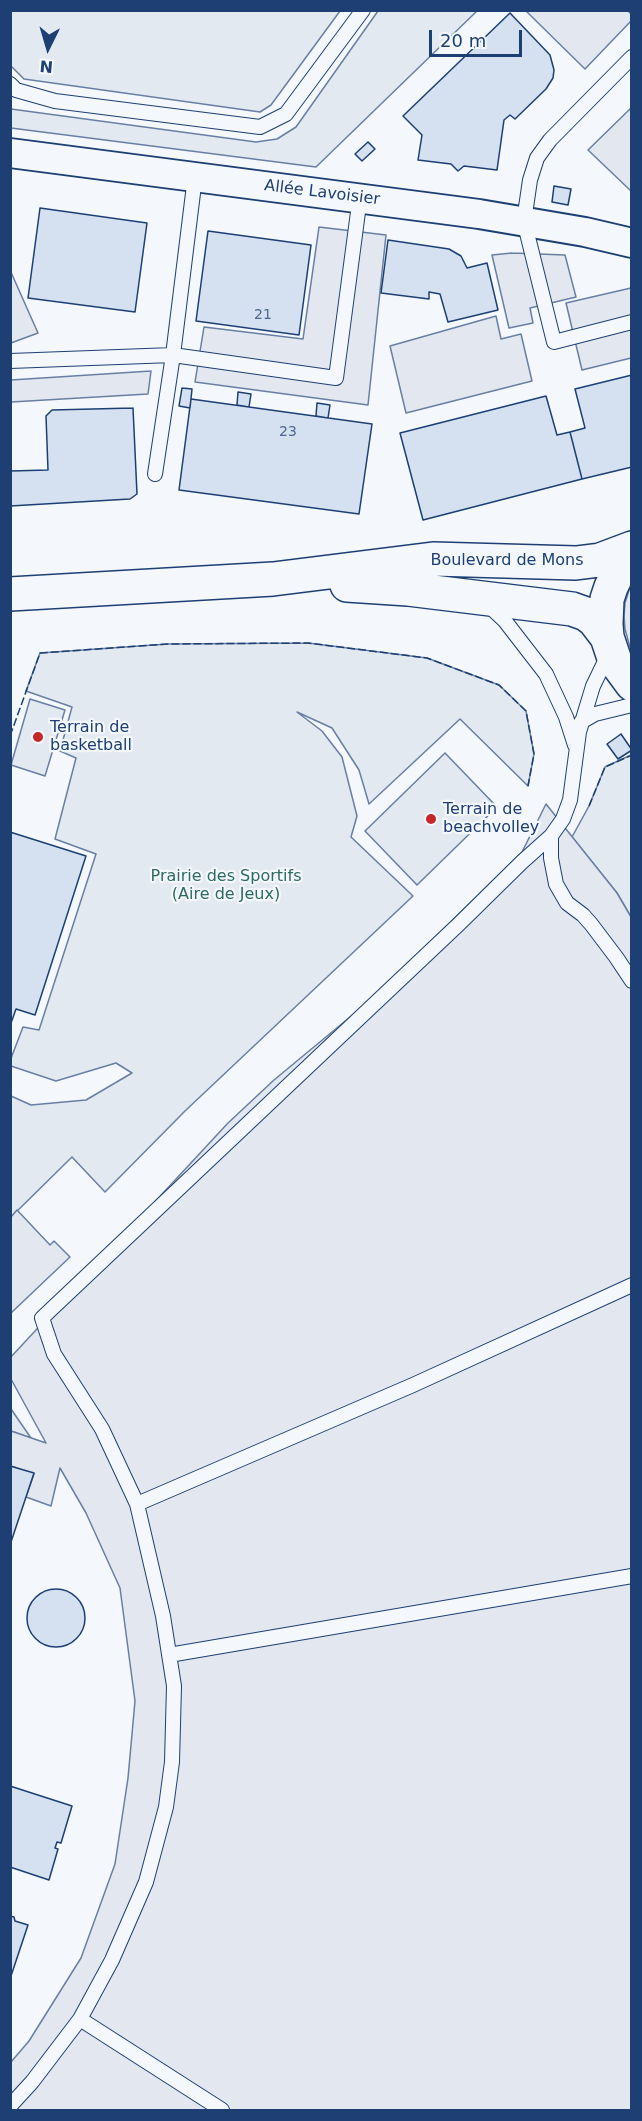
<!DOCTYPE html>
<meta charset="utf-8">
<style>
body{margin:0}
#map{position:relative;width:642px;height:2121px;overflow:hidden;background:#f4f7fb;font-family:"DejaVu Sans",sans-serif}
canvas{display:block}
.frame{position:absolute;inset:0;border:12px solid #1d3f73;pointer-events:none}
.north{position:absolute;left:18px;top:18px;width:60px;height:60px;-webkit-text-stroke:4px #f4f7fb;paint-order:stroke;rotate:185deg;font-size:16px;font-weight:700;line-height:24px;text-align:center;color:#1d3f73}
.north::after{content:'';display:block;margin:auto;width:21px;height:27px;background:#1d3f73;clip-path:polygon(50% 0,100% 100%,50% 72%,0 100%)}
.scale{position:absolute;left:429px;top:30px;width:93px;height:27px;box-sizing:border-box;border:3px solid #1d3f73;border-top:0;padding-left:8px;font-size:18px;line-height:21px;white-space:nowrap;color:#1d3f73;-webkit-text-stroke:4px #f4f7fb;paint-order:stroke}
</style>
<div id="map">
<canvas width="642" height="2121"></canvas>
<div class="frame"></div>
<div class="north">N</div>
<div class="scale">20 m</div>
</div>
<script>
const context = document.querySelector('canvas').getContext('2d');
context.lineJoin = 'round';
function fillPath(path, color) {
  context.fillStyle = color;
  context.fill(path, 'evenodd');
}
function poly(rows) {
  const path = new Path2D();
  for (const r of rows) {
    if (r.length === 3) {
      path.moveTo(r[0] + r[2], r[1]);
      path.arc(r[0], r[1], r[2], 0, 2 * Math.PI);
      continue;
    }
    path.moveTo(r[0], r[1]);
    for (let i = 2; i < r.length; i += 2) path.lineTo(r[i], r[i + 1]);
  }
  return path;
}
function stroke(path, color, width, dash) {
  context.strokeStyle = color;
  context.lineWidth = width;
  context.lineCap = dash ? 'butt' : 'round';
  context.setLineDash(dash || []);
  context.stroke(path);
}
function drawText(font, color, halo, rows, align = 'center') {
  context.font = font + ' "DejaVu Sans",sans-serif';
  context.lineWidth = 4.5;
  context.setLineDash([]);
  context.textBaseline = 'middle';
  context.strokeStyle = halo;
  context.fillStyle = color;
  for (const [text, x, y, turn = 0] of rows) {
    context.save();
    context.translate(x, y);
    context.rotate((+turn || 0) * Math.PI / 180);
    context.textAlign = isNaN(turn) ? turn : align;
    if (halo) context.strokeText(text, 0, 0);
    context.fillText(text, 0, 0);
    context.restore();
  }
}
const green = poly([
 [10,11,11,10,340,11,271,105,260,112,24,79,11,66,10,11],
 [378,11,477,11,316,167,11,128,11,109,256,142,277,139,296,127,378,11],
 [631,584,632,584,631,651,625,629,624,616,625,603,631,584],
 [308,643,427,658,499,685,526,711,534,754,528,786,460,719,369,804,359,770,332,728,297,712,322,731,342,757,357,816,351,837,413,896,185,1111,105,1192,72,1157,11,1217,11,1096,31,1105,86,1100,132,1073,116,1063,56,1081,11,1066,10,1061,23,1027,39,1030,96,854,55,839,76,758,60,751,72,707,26,691,40,653,168,644,308,643],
 [30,699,65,710,45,776,11,765,30,699],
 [445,753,497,807,417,885,365,831,445,753],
 [631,755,631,917,617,893,572,837,589,806,605,767,631,755],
 [11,1409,31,1438,11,1431,11,1409]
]);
const parking = poly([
 [526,11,628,11,631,14,631,21,585,69,526,11],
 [631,108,631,191,588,150,631,108],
 [319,227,386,235,368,405,195,382,204,327,303,339,319,227],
 [512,253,565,255,576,297,530,308,533,323,509,328,492,255,512,253],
 [10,270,38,333,11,343,10,343,10,270],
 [631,288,631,358,582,370,566,303,631,288],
 [496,316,501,339,521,334,532,381,406,413,390,346,496,316],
 [151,371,148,394,11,402,11,380,151,371],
 [546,804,617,893,631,917,631,2110,11,2110,11,2062,29,2041,81,1958,115,1864,128,1778,135,1701,120,1588,86,1513,60,1468,51,1506,26,1497,34,1474,11,1466,11,1431,46,1443,11,1379,10,1358,228,1123,274,1080,373,998,522,852,546,804],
 [17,1210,50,1245,54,1241,70,1257,11,1313,11,1217,17,1210]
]);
const building = poly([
 [510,13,550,55,554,70,553,78,546,89,515,119,510,115,504,120,497,170,464,166,458,171,451,164,418,160,422,135,403,116,510,13],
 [368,142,375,149,362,161,355,154,368,142],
 [554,186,571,189,568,205,552,202,554,186],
 [40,208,147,223,135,312,28,298,40,208],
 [208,231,311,245,299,335,196,321,208,231],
 [388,240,449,249,461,256,467,268,487,263,498,310,448,322,440,294,429,292,429,299,381,293,388,240],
 [632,375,632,467,582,479,570,432,585,428,575,389,632,375],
 [182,388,192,389,190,408,179,406,182,388],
 [238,392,251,394,249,407,237,405,238,392],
 [546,396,557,435,570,432,582,479,423,520,400,433,546,396],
 [191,399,372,424,359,514,179,490,191,399],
 [317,403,330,405,328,418,316,416,317,403],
 [133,408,137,494,130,499,10,506,10,471,48,470,46,416,52,410,133,408],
 [621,734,632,750,618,759,607,744,621,734],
 [10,832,86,856,35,1015,16,1009,10,1026,10,832],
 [10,1466,34,1473,10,1545,10,1466],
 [56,1618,29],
 [10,1786,72,1806,61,1843,57,1842,55,1848,58,1849,49,1880,10,1867,10,1786],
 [10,1916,14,1917,15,1921,28,1925,10,1979,10,1916]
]);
const lane = poly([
 [632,57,550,140,537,158,530,180,524,221,554,342,632,322],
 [10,84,16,90,55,101,260,127,286,114,363,10],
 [10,361,173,355,336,378,360,197],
 [155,474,173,355,195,177],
 [489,606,505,621,546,674,566,717,575,745],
 [581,722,595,714,632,705],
 [551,836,551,858,556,884,567,903,583,915,591,924,616,957,632,981],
 [137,1504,102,1429,54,1354,42,1318,459,924,522,862,551,836,563,819,570,800,579,732,593,686,609,653],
 [169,1655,632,1576],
 [80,2019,222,2110],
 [10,2106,32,2082,80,2019,112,1960,146,1882,166,1807,172,1762,174,1686,163,1616,137,1504,413,1385,632,1285]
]);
const street = poly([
 [10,153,479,214,585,232,632,243]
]);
const secondary = poly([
 [632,553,622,564,611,587,607,599,606,624,607,637,615,661,632,684],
 [347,585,408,589,572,609,586,614,594,620,607,637],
 [10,594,273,579,433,559,576,563,600,560,632,548]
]);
const fence = poly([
 [10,736,40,653,168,644,308,643,427,658,499,685,526,711,534,754,528,786],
 [589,806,605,767,632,755]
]);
const markers = [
 [38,737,6,"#c62828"],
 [431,819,6,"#c62828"]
];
const numberNames = [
 ["21",263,315],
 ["23",288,432]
];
const streetNames = [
 ["Allée Lavoisier",322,193,7],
 ["Boulevard de Mons",507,561]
];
const poiNames = [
 ["Terrain de",50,728],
 ["basketball",50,746],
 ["Terrain de",443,810],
 ["beachvolley",443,828]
];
const parkNames = [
 ["Prairie des Sportifs",226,877],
 ["(Aire de Jeux)",226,895]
];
fillPath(green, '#e3e9f0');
stroke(green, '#687fa3', 1.5);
fillPath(parking, '#e3e8f0');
stroke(parking, '#687fa3', 1.5);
fillPath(building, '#d5e0f0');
stroke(building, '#1d3f73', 1.5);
stroke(lane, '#1d3f73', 16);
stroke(street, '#1d3f73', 32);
stroke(secondary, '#1d3f73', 36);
stroke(lane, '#f4f7fb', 14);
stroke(street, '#f4f7fb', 28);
stroke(secondary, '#f4f7fb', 33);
stroke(fence, '#1d3f73', 1.5, [8, 3]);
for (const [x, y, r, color] of markers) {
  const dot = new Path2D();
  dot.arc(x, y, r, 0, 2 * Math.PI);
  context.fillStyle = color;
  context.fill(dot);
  stroke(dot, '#f4f7fb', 2);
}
drawText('14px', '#4b6792', null, numberNames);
drawText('16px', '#1d3f73', '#f4f7fb', streetNames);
drawText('16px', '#1d3f73', '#f4f7fb', poiNames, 'left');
drawText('16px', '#2c6c60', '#f4f7fb', parkNames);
</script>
